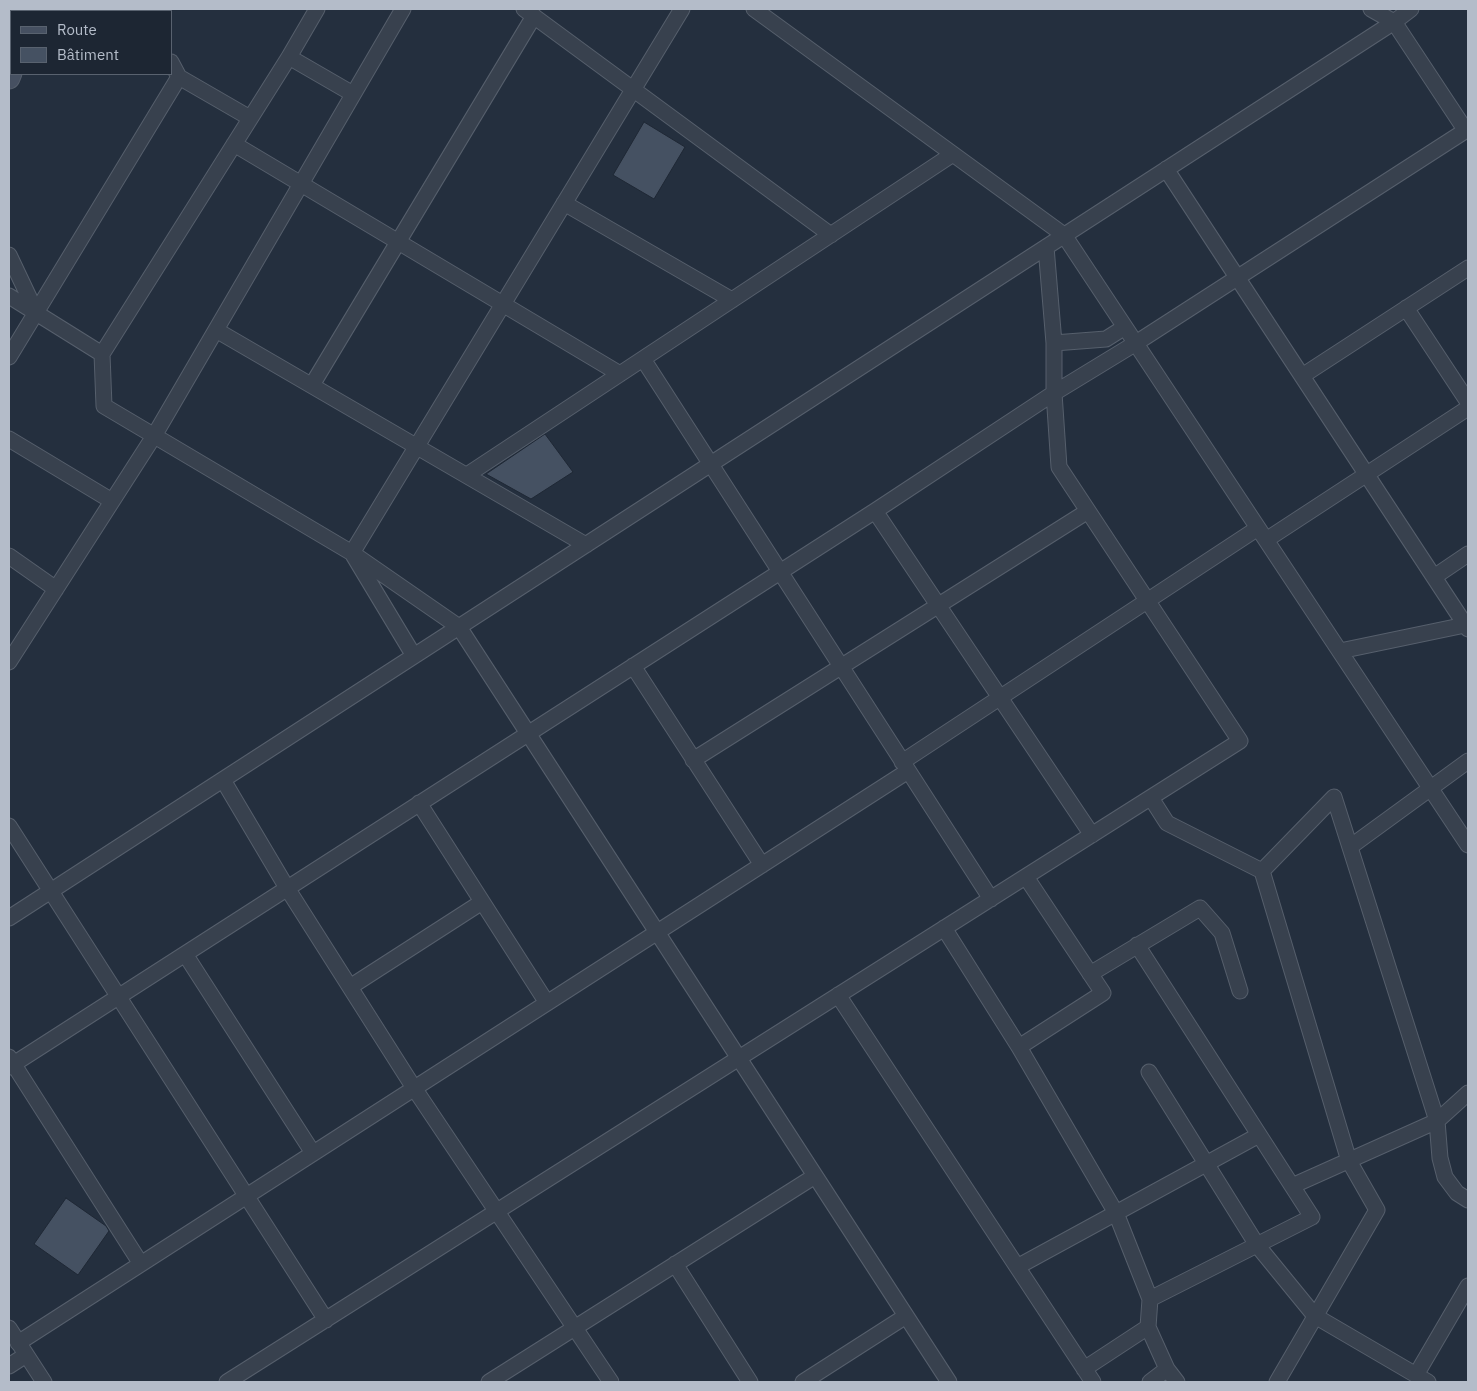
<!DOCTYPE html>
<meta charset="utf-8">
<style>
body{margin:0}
#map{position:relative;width:1477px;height:1391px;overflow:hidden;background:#242f3e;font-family:"IBM Plex Sans",sans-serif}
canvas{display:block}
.frame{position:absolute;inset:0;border:10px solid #b4bcc9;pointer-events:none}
.legend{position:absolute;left:10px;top:10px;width:162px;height:65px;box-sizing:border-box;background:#1d2633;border:1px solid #59626f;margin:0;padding:6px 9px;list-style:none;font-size:15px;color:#b4bcc9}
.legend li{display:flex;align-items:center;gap:10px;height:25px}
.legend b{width:25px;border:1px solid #59626f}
</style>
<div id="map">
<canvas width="1477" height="1391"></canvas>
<div class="frame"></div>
<ul class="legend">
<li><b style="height:6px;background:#465061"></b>Route</li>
<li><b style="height:14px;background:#455162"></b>Bâtiment</li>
</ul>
</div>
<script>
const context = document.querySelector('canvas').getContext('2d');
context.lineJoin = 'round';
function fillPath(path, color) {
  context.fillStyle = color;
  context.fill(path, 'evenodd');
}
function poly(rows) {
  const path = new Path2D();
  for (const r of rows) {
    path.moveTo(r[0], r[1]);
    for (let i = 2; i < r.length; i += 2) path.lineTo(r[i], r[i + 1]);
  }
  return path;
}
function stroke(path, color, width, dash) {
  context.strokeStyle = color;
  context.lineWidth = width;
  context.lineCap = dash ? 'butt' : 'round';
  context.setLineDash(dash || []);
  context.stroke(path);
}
const building = poly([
 [644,122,685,147,654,199,613,175,644,122],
 [545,434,573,472,531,499,486,474,545,434],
 [66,1198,106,1226,109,1231,78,1275,34,1244,66,1198]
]);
const street = poly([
 [84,9,88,11],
 [317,9,289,57,102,354,104,406,352,553,459,627,949,1382],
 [524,9,831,235],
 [754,9,1064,235,1468,845],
 [1371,9,1394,22,1466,131],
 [289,57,353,94],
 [171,62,179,77,250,118],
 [234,144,620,374],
 [1166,169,1468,629],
 [564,203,732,300],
 [9,255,36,312],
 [9,296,102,354],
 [1406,308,1468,402],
 [216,330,586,545],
 [1054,343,1106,339,1125,327],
 [9,357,179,77],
 [643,359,991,899],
 [1302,376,1468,268],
 [312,385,534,16],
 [9,439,112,501],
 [467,475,953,154],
 [875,511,1092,835],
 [1266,540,1468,408],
 [9,556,56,589],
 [1434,577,1468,554],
 [1340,651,1465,625],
 [414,656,352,553,682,9],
 [9,662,154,436,403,9],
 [633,666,762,865],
 [693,760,1088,511],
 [902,762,1258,528],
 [223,780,287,888,414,1088,611,1382],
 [1151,798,1167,823,1262,871,1349,1161,1377,1210,1277,1382],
 [419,803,547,1003],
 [9,826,326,1320],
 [1350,847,1468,761],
 [1262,871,1334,797,1437,1121,1440,1158,1445,1177,1457,1193,1468,1200],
 [9,918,1394,22,1411,9],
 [944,928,1019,1047,1116,1213,1150,1299,1148,1327,1167,1369,1177,1382],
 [1137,945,1312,1217,1150,1299],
 [185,954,313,1153],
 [1090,974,1200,908,1222,933,1240,991],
 [350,987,482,902],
 [838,995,1093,1382],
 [1019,1047,1103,993,1026,877],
 [9,1057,141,1264],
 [9,1067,875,511,1054,393,1136,343,1468,129],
 [1149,1072,1257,1245,1315,1316,1428,1382],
 [1292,1186,1437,1121,1468,1093],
 [675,1264,750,1382],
 [1017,1267,1259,1135],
 [9,1328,44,1382],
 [18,1343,908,771],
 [9,1366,26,1355],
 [1084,1369,1148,1327],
 [1416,1375,1468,1286],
 [227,1382,1240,741,1059,467,1054,393,1054,343,1046,247],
 [489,1382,815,1176],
 [803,1382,906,1316],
 [1150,1382,1167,1369]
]);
const secondary = poly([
 [47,11,49,9],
 [9,78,11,73]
]);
fillPath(building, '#455162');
stroke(building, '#1f2835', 1);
stroke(street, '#565f6c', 17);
stroke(secondary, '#565f6c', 23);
stroke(street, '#38414e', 15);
stroke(secondary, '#465061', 21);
</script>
